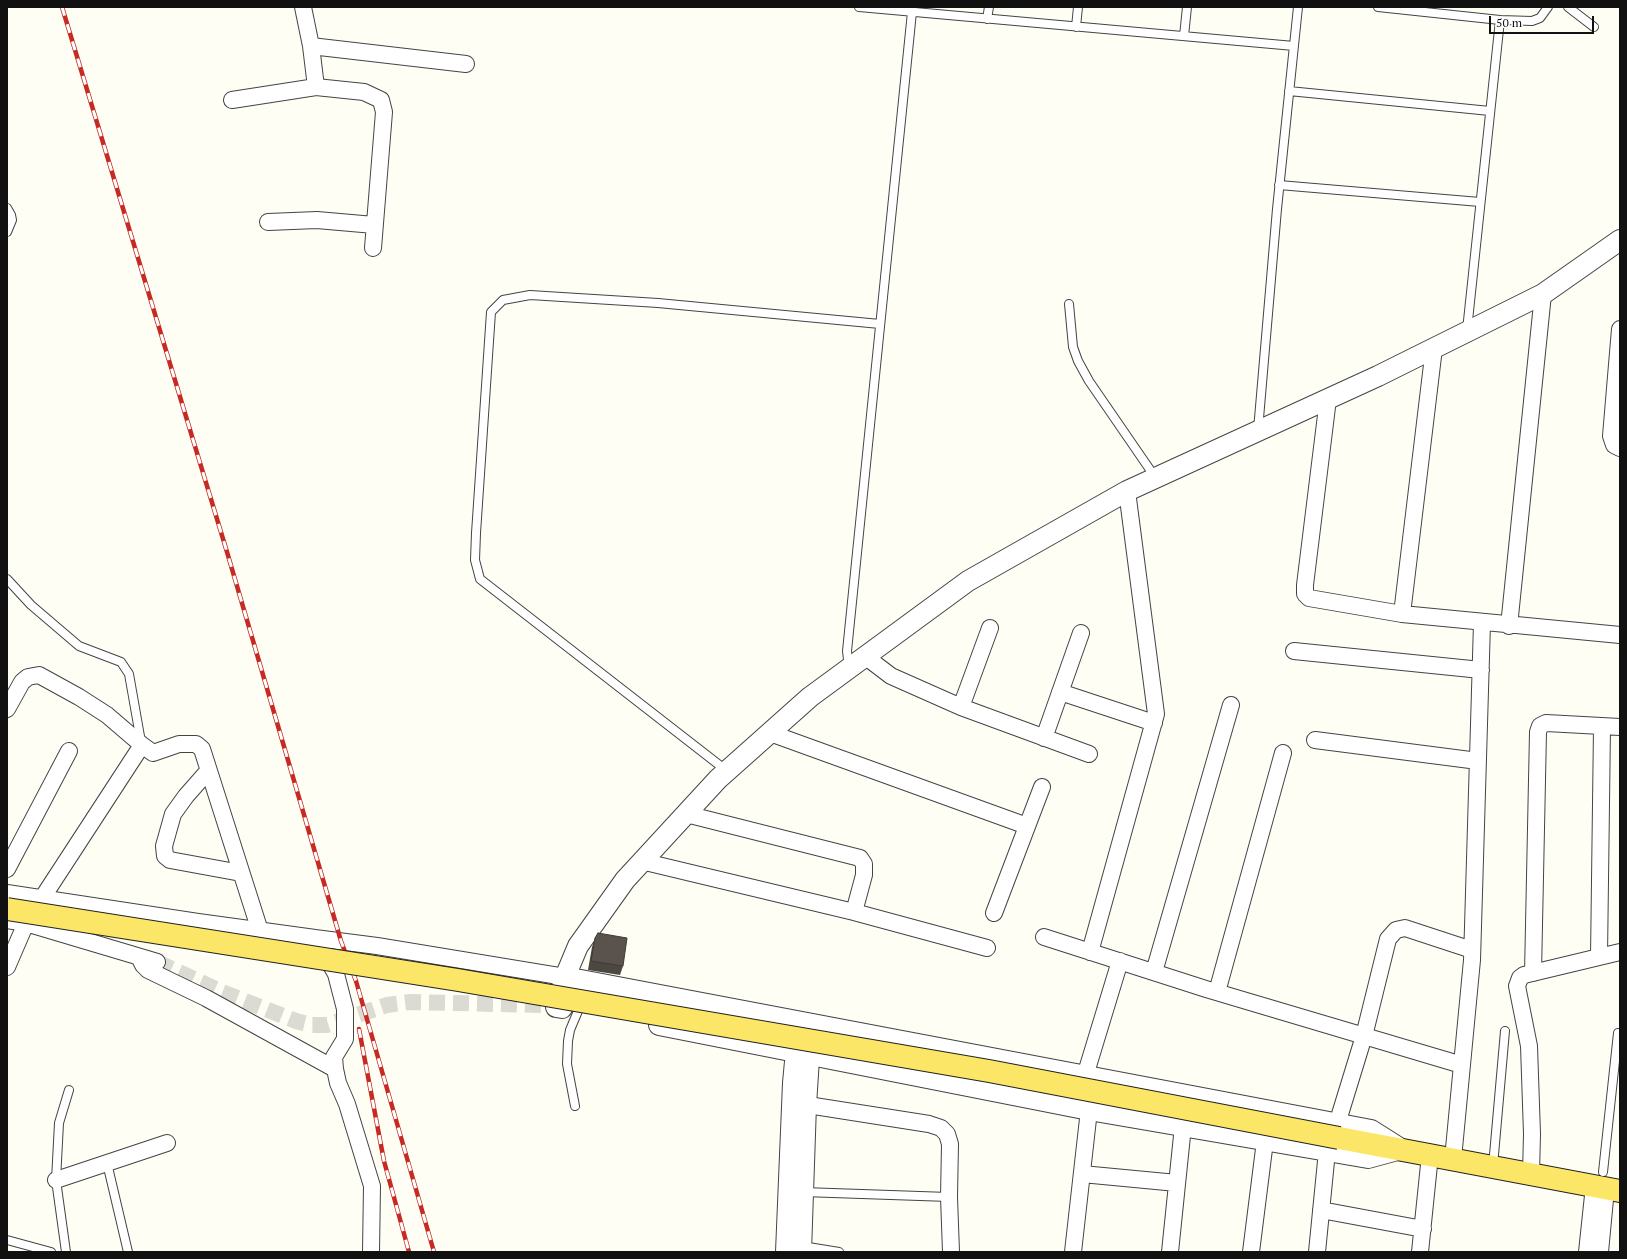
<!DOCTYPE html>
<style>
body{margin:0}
#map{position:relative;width:1627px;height:1259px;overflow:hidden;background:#fffef5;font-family:"PT Serif",serif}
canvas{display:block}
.frame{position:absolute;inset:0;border:8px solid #111;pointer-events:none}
.scale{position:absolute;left:1489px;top:16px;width:105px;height:18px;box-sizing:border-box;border:2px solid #111;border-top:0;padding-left:5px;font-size:12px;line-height:14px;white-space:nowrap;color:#111;-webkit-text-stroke:3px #fff;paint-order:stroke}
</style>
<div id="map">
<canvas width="1627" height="1259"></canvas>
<div class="frame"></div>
<div class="scale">50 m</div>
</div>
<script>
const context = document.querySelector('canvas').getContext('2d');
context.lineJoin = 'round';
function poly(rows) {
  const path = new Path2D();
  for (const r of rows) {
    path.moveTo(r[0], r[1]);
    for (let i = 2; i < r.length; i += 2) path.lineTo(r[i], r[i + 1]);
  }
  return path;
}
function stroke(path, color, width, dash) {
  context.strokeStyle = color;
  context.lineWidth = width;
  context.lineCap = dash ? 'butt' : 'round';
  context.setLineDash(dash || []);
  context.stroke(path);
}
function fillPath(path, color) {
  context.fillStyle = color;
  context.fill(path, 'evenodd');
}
const minorTunnel = poly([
 [157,962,222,992,296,1021,312,1025,327,1025,387,1005,410,1002,542,1005]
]);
const service = poly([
 [859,7,1294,46],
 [1378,7,1500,20,1532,21,1540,18,1548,7],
 [1568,7,1594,27],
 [987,19,989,7],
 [1076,27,1078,7],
 [1184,36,1187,7],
 [1289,91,1490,111],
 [1279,185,1480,202],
 [7,208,11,215,12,220,7,232],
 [1069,304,1073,347,1078,361,1089,381,1155,477],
 [1467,330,1500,20],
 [1258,430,1277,209,1298,7],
 [7,579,31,605,79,646,121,662,129,674,141,742],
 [849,668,847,651,912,12],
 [727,771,480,579,475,560,476,533,491,312,503,300,530,295,658,303,880,324],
 [575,1106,567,1064,568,1041,570,1030,578,1011],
 [107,1163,128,1252],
 [1493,1166,1505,1031],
 [1603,1172,1618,1033],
 [803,1192,949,1197],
 [7,1240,51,1252],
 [802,1246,839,1252],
 [66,1252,56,1180,59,1123,69,1090]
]);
const minor = poly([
 [303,7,311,46,316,87],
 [311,46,466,64],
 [232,100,316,87,364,92,381,100,384,112,373,248],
 [268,222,317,220,374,225],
 [1620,329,1611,436,1614,445,1620,448],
 [1328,399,1305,585,1305,594,1309,598,1402,614,1620,635],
 [1402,614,1434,348],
 [1509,626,1543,294],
 [1294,651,1481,670],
 [866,657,891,676,961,707,1089,754],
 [1060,692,1154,723],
 [961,707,990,628],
 [7,709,22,682,28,677,39,675,79,697,107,715,142,745,26,923,7,967],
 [770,733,1027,826],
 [1044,738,1081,633],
 [1315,740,1478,761],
 [142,745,153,753,179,744,196,744,202,749,260,931],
 [208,771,186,796,173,814,164,846,165,856,170,860,241,873],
 [686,814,860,858,864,864,864,875,854,912],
 [641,861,854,912,987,948],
 [7,869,69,751],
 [7,893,198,922,315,938,336,974,345,1009,345,1039,334,1057,335,1069,338,1083,347,1104,372,1186,371,1252],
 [994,913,1042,787],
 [7,920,26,923,157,962],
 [1044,937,1206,989,1462,1065],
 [315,938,377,946,565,977],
 [1090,952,1156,714,1127,491],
 [139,957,143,965,148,970,206,998,335,1069],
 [1599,957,1602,727],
 [1154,972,1231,705],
 [1533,973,1538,732,1540,726,1546,723,1620,727],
 [1217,992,1283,753],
 [1085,1076,1120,961],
 [795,1103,929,1124,941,1128,947,1134,950,1144,949,1197,951,1252],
 [1337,1124,1364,1036,1388,939,1396,930,1405,928,1472,950],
 [1453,1159,1472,960,1482,623],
 [1082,1174,1177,1183],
 [1531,1174,1532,1134,1529,1046,1517,986,1520,978,1524,975,1620,952],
 [56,1180,167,1143],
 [1321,1210,1423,1229],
 [1073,1252,1089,1110],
 [1170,1252,1183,1126],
 [1251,1252,1265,1141],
 [1317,1252,1327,1151],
 [1420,1252,1430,1155],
 [1587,1252,1594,1186],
 [1600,1252,1606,1189]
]);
const tertiary = poly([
 [565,977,1371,1130,1401,1149],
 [562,1008,556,1007,565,977,578,946,625,880,718,779,810,697,968,581,1127,491,1378,376,1543,294,1620,240],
 [659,1025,1089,1110,1368,1158,1401,1149],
 [786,1252,793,1083,797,1040],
 [801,1252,806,1105,810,1043]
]);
const primary = poly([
 [1339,1138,1620,1191]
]);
const rail = poly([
 [62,7,227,552,341,941,356,981,434,1252],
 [359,1029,384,1161,409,1252]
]);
const primaryBridge = poly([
 [7,909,458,980,989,1071,1339,1138]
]);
const wall = poly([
 [595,938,623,966,620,975,588,970,592,947]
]);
const building = poly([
 [598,933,627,938,623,966,591,961,595,938,598,933]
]);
stroke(minorTunnel, '#dbdad3', 16, [16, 8]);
stroke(service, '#444', 10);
stroke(minor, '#444', 18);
stroke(tertiary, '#444', 22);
stroke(primary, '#222', 24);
stroke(service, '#fff', 8);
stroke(minor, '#fff', 16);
stroke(tertiary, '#fff', 20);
stroke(primary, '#fce668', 22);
stroke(rail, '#c72a22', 4.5);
stroke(rail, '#fff', 3, [9]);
stroke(primaryBridge, '#222', 24, []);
stroke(primaryBridge, '#fce668', 22);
fillPath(wall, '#4d4742');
fillPath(building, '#5a534d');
stroke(building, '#3f3a36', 1);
</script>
